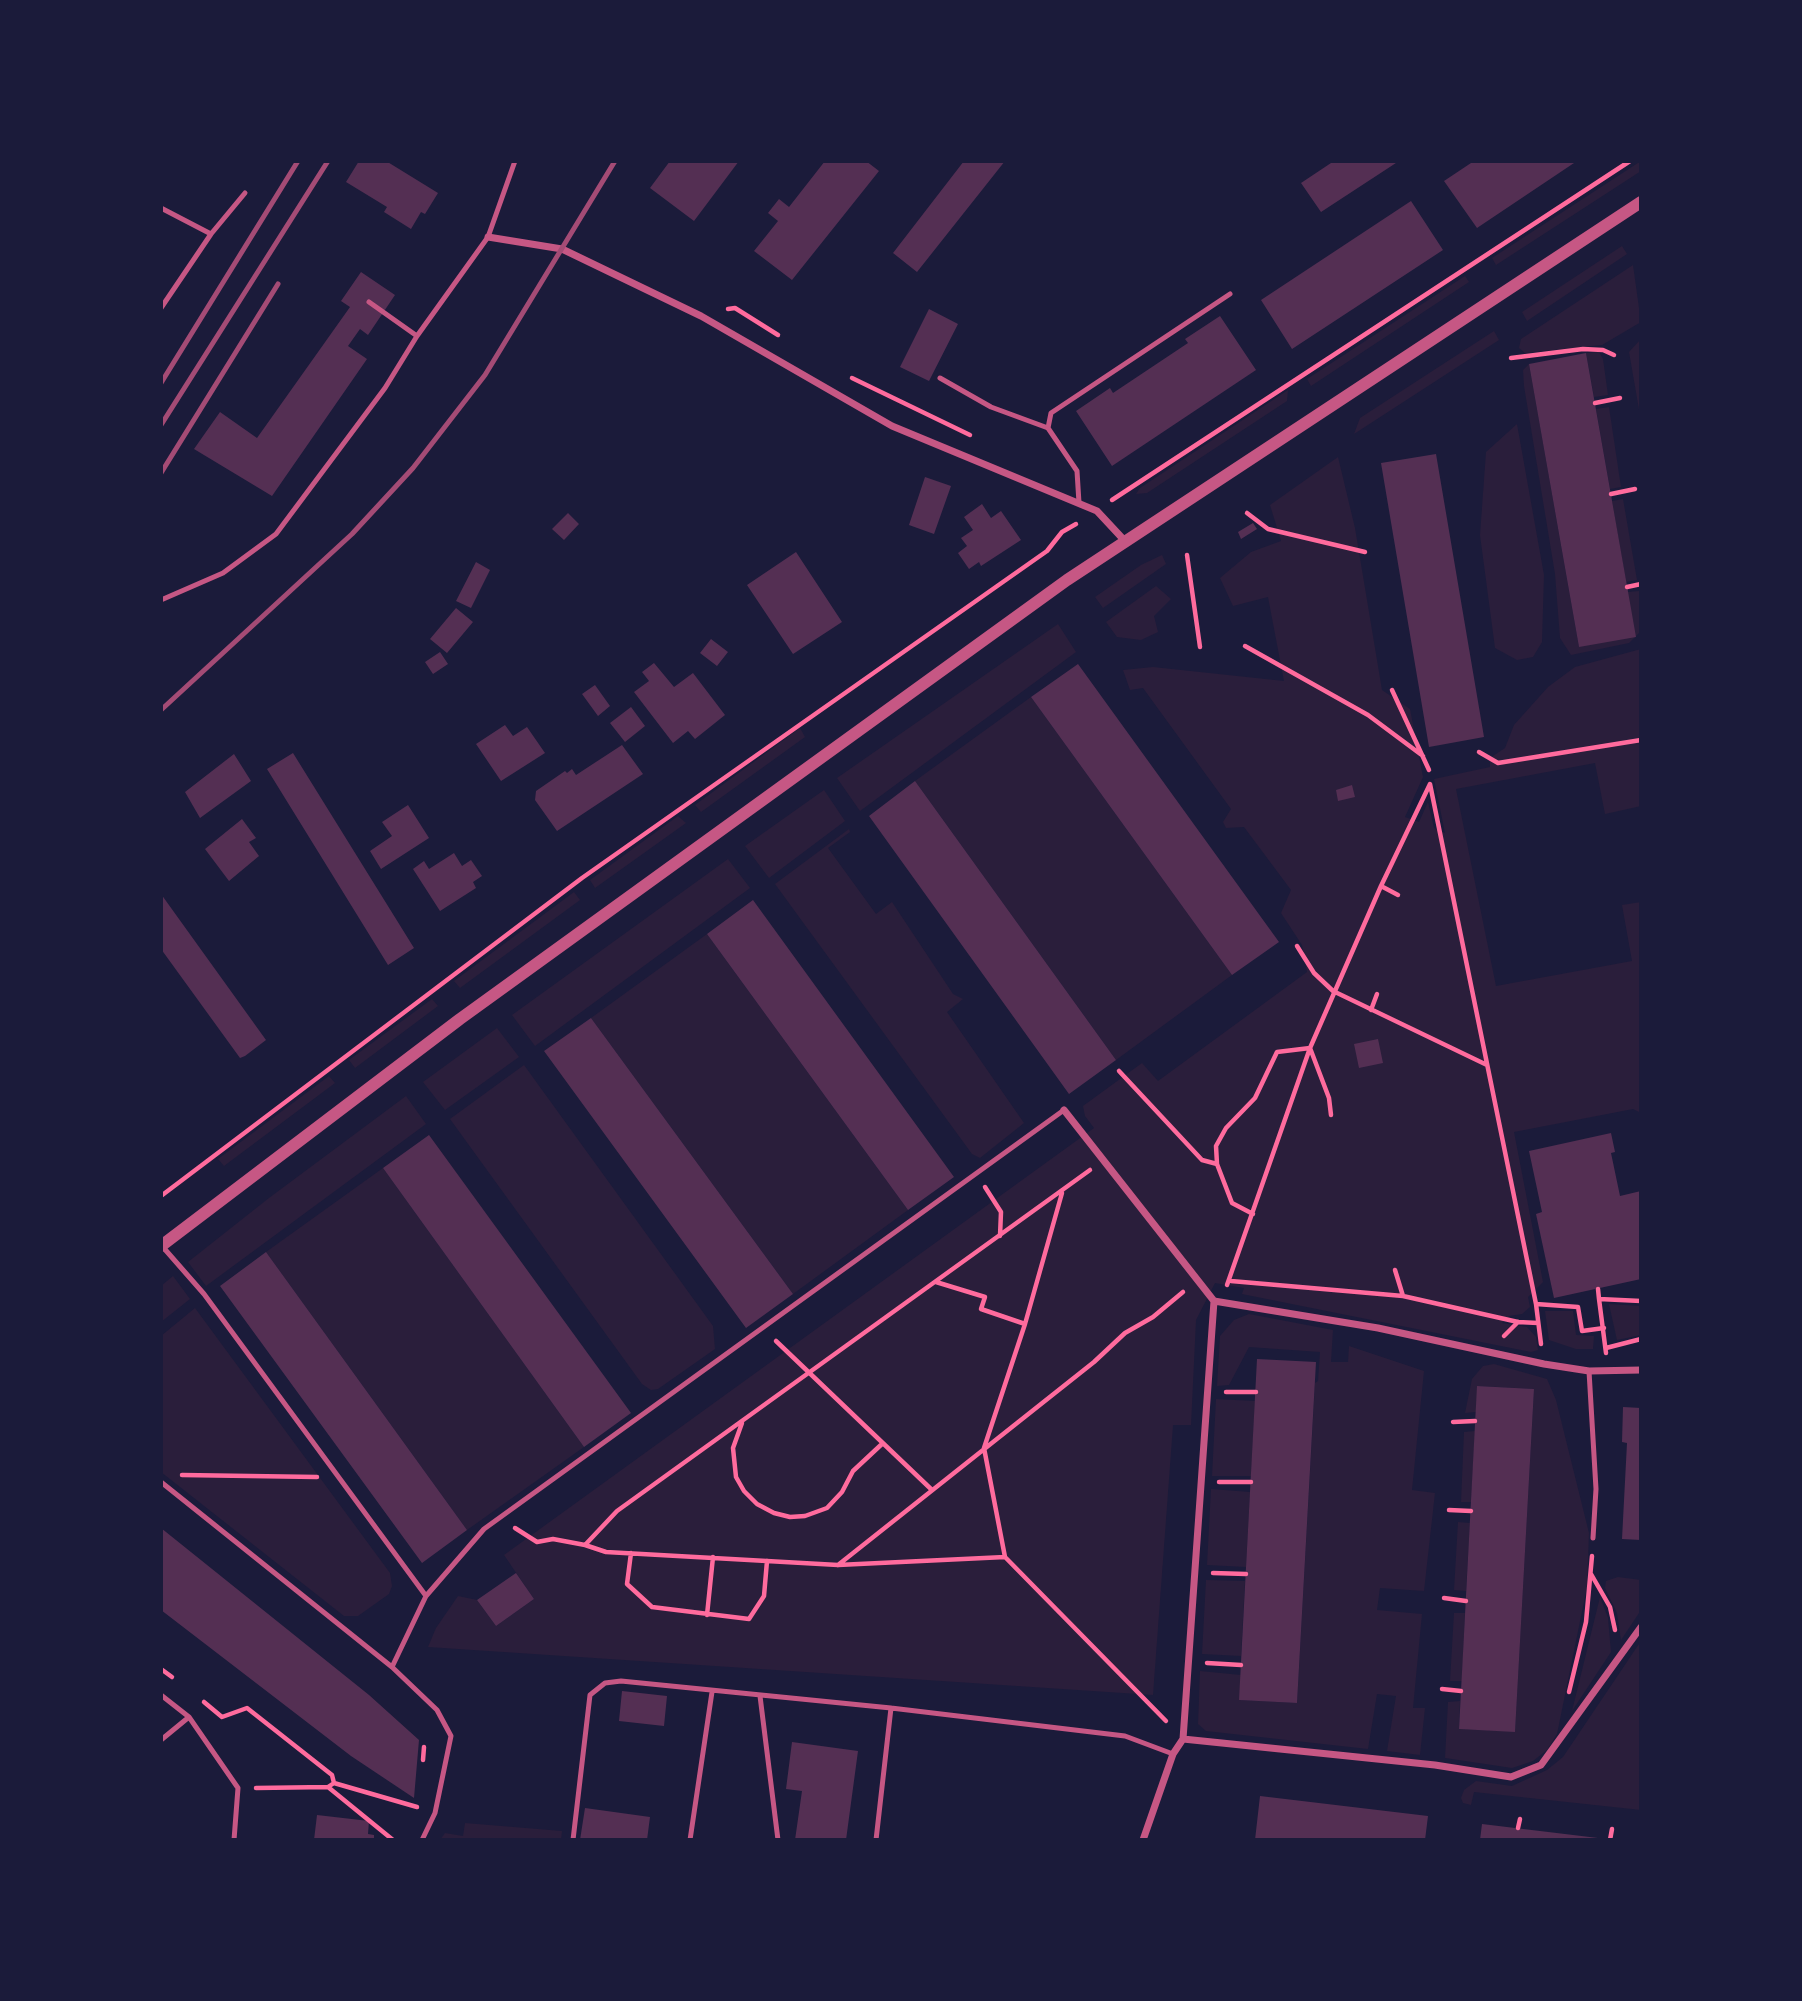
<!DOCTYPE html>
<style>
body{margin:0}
#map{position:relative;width:1802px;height:2001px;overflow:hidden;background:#1b1b3a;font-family:Ubuntu,sans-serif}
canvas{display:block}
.frame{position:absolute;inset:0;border:163px solid #1b1b3a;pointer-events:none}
</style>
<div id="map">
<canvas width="1802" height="2001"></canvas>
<div class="frame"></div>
</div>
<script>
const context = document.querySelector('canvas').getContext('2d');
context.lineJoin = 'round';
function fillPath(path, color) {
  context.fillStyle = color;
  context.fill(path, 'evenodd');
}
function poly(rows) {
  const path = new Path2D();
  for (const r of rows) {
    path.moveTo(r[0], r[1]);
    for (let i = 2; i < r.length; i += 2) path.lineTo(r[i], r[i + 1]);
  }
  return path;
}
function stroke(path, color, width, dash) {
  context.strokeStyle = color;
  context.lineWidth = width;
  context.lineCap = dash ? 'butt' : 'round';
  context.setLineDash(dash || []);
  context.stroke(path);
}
const green = poly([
 [1641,161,1641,171,1496,265,1492,258],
 [1622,246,1627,254,1527,321,1522,312],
 [1633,265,1641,322,1602,345,1525,353,1519,348,1521,339],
 [1465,276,1469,282,1311,386,1307,379],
 [1494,331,1499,340,1354,434,1360,418],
 [1641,339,1641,421,1629,352],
 [1599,352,1603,359,1608,395,1594,397,1586,353],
 [1529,364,1579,647,1628,592,1639,591,1641,631,1629,643,1571,655,1560,638,1555,574,1524,386,1523,370],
 [1288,390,1287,401,1147,493,1136,494,1140,488],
 [1609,407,1621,487,1610,489,1596,409],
 [1517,424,1544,575,1542,642,1533,657,1517,660,1495,648,1480,535,1486,452],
 [1338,457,1355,528,1382,690,1410,709,1423,777,1405,817,1419,822,1428,802,1434,828,1445,833,1434,779,1490,767,1490,758,1505,748,1514,725,1548,687,1575,667,1641,649,1641,806,1605,814,1595,763,1456,789,1496,986,1632,961,1622,905,1641,902,1641,1113,1633,1109,1514,1132,1543,1282,1528,1297,1530,1307,1522,1314,1509,1316,1502,1323,1527,1327,1536,1337,1538,1350,1531,1352,1242,1294,1244,1288,1215,1283,1196,1320,1191,1425,1173,1425,1153,1695,428,1647,436,1628,458,1596,477,1600,496,1626,534,1599,504,1555,1094,1128,1085,1116,1083,1106,1142,1063,1158,1081,1307,972,1302,945,1281,913,1291,890,1244,827,1226,828,1223,822,1231,809,1143,688,1130,690,1123,670,1153,667,1284,681,1268,597,1233,606,1220,578,1251,552,1281,541,1270,505],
 [1623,499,1637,580,1626,582,1612,501],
 [1162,555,1166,564,1103,608,1095,597,1141,565],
 [1156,586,1171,599,1154,616,1158,632,1141,640,1117,637,1106,622],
 [1058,624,1076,652,860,811,837,778],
 [1031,697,1232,975,1116,1060,915,781],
 [800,728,805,737,701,812,695,805],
 [824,790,845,821,769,878,745,846],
 [678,816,686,823,595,888,590,880],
 [849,829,850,832,828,848,876,914,892,902,953,994,963,999,947,1012,1024,1123,980,1158,972,1154,775,884],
 [728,859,750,888,535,1046,512,1015],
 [574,892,580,900,460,988,454,981],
 [707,934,908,1210,793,1294,591,1018],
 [432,999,438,1006,355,1068,349,1060],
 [497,1028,519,1057,445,1110,423,1082],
 [524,1065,713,1326,715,1349,658,1389,651,1390,642,1384,450,1119],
 [329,1076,335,1083,224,1166,218,1159],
 [406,1096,426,1124,206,1286,188,1262,269,1198],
 [383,1168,584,1447,467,1530,266,1252],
 [173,1276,190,1299,161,1322,161,1286],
 [1609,1304,1641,1306,1641,1335,1617,1340],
 [195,1308,390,1573,392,1586,389,1594,358,1616,344,1616,161,1472,161,1336],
 [1545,1311,1573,1311,1576,1335,1594,1336,1593,1349,1576,1349,1549,1340],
 [1249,1314,1333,1330,1331,1362,1348,1362,1349,1346,1424,1371,1412,1490,1435,1493,1424,1591,1380,1588,1377,1610,1422,1614,1413,1708,1425,1708,1420,1755,1387,1751,1396,1696,1377,1694,1368,1749,1206,1731,1198,1724,1200,1671,1241,1675,1240,1700,1297,1703,1315,1383,1318,1381,1320,1352,1249,1347,1229,1385,1217,1386,1220,1336,1234,1320],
 [1494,1364,1547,1379,1556,1400,1589,1533,1587,1587,1557,1734,1547,1750,1533,1761,1512,1768,1445,1758,1448,1702,1460,1701,1459,1729,1515,1731,1534,1389,1478,1386,1476,1412,1465,1413,1472,1379,1483,1366],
 [1216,1399,1255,1401,1251,1476,1212,1476],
 [1475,1431,1471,1502,1461,1502,1464,1432],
 [1211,1489,1250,1492,1246,1567,1207,1565],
 [1458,1522,1470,1523,1466,1591,1454,1590],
 [1618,1577,1641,1580,1641,1610,1621,1640,1617,1613,1605,1588,1606,1581],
 [1206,1580,1245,1581,1241,1656,1202,1654],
 [1600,1597,1608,1618,1611,1652,1572,1711],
 [1454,1613,1465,1613,1462,1681,1450,1681],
 [1641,1641,1641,1810,1474,1792,1471,1805,1463,1803,1461,1798,1464,1790,1476,1781,1512,1786,1547,1770,1563,1757],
 [465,1823,562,1831,561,1840,440,1840,445,1833,463,1836]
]);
const building = poly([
 [359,161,386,161,438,193,425,214,421,212,411,229,384,212,387,207,346,182],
 [670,161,739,161,694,221,650,188],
 [825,161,866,161,879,171,792,280,754,251,778,221,768,213,779,199,789,207],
 [964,161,1005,161,917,272,893,253],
 [1334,161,1399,161,1321,212,1301,183],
 [1474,161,1577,161,1477,228,1444,181],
 [1411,201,1443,250,1292,349,1261,300],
 [361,272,395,295,368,335,360,329,348,346,367,359,272,496,194,449,220,412,257,438,350,307,341,301],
 [929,309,958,324,929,381,900,367],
 [1220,316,1256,370,1112,466,1076,411,1110,388,1113,393,1188,343,1185,339],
 [1586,353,1636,637,1579,647,1529,364],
 [1436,454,1484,737,1429,747,1381,463],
 [925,477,951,486,934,534,909,525],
 [982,504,991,518,1001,511,1021,540,981,566,979,562,969,569,958,553,967,546,961,538,973,530,964,517],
 [568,513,579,524,564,540,552,529],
 [1253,523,1257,529,1241,539,1238,532],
 [796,552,842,622,793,654,747,585],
 [476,562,490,570,471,608,456,601],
 [456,608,473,622,447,653,430,639],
 [711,639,728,652,717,666,700,653],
 [440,652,448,664,433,674,425,662],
 [654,663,674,687,693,673,725,715,695,739,688,731,673,743,634,692,649,681,642,672],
 [1078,664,1279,942,1232,975,1031,697],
 [595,685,610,706,598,716,582,694],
 [631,707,645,726,625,742,610,723],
 [505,725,513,736,527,727,545,753,501,781,476,744],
 [622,745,643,774,557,831,535,800,536,791,565,771,567,773,572,769,576,775],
 [293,753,414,948,388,965,267,769],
 [234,754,251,781,200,818,185,792],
 [915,781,1116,1060,1069,1094,869,816],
 [1352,785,1355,797,1338,801,1336,790],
 [408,805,429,838,381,869,370,851,392,836,382,822],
 [242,819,256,838,249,842,259,856,229,881,205,849],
 [454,853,462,866,471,860,482,876,473,882,476,888,440,911,413,869,424,861,429,869],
 [161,894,266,1040,245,1056,240,1058,161,949],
 [753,900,954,1177,908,1210,707,934],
 [591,1018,793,1294,746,1328,544,1051],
 [1378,1039,1383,1063,1359,1068,1354,1044],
 [1611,1133,1615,1152,1611,1153,1620,1196,1641,1191,1641,1279,1554,1298,1536,1214,1542,1212,1529,1151],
 [429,1135,631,1413,584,1447,383,1168],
 [266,1252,467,1530,422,1563,220,1286],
 [1257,1359,1316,1362,1297,1703,1239,1700],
 [1477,1386,1534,1389,1515,1732,1459,1729],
 [1623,1407,1641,1408,1641,1540,1622,1539,1627,1443,1622,1442],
 [161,1528,369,1695,419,1740,414,1798,351,1756,161,1610],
 [516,1573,534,1599,496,1626,477,1600],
 [622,1691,667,1696,664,1726,619,1721],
 [792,1742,858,1751,846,1840,795,1840,802,1791,786,1789],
 [1260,1796,1428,1816,1425,1840,1255,1840],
 [585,1808,650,1817,647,1840,580,1840],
 [317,1815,369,1821,368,1834,374,1835,374,1840,314,1840],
 [1482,1824,1598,1838,1598,1840,1480,1840]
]);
const path = poly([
 [728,309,735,308,778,335],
 [1511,358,1583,349,1603,350,1614,355],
 [852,378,970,435],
 [1595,403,1620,398],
 [1611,494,1635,489],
 [1112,500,1630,161],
 [1247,513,1268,529,1365,552],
 [1187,555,1200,647],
 [1627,587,1641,584],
 [1245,646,1368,715,1423,756],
 [1392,690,1429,770],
 [1479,752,1498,763,1641,740],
 [1381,886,1398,895],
 [1297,946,1314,973,1333,991,1487,1065],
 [1371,1010,1377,994],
 [1119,1071,1202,1160,1217,1164,1232,1203,1253,1214],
 [1217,1164,1216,1146,1226,1128,1255,1098,1277,1052,1310,1048,1329,1098,1331,1115],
 [985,1187,1001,1212,1000,1236],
 [1062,1193,1025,1324,984,1448,1005,1557,1166,1721],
 [161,1196,582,878,1047,551,1062,532,1076,524],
 [1395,1270,1403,1296],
 [1231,1281,1403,1296,1518,1322,1538,1323],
 [936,1282,985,1297,981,1309,1025,1324],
 [1227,1285,1310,1048,1381,886,1430,784,1536,1304,1541,1344],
 [1598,1289,1599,1299],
 [1536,1304,1578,1307,1582,1331,1604,1328],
 [1504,1336,1518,1322],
 [776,1341,932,1490],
 [1606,1348,1641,1339],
 [1606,1353,1599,1299,1641,1301],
 [1226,1392,1256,1392],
 [1453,1422,1475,1421],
 [742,1423,733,1448,736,1477,744,1491,757,1504,774,1513,790,1517,805,1516,827,1508,842,1492,853,1471,883,1443],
 [182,1475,317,1477],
 [1219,1482,1251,1482],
 [1449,1510,1471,1511],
 [515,1528,537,1542,553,1539,585,1545,617,1511,1090,1170],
 [585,1545,606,1552,838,1565,1005,1557],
 [631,1553,627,1584,652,1607,749,1619,764,1596,767,1561],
 [838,1565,1094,1362,1125,1333,1153,1317,1183,1292],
 [1213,1573,1246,1574],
 [1591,1574,1610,1607,1615,1630],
 [1444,1598,1466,1601],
 [707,1615,713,1557],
 [1207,1663,1241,1665],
 [161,1669,172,1677],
 [1442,1689,1461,1691],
 [1569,1692,1586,1622,1592,1556],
 [204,1702,222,1717,247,1708,332,1775,334,1783],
 [423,1760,424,1747],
 [328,1787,334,1783,417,1807],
 [256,1788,328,1787,393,1840],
 [1518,1828,1520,1819],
 [1610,1840,1612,1829]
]);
const service = poly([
 [161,208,211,234,245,193],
 [369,302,417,336],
 [161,308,211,234],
 [940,378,991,407,1048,428],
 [1079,503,1077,471,1048,428,1051,413,1230,294],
 [161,600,223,573,276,534,385,388,417,336,488,237,515,161],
 [162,1246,204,1294,426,1596],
 [1589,1371,1596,1489,1593,1538],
 [161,1482,392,1667,437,1710,451,1736,435,1813,422,1840],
 [392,1667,426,1596,484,1529,1064,1110],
 [161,1695,189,1717,238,1788,234,1840],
 [760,1696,778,1840],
 [161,1740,189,1717],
 [573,1840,590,1695,605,1683,621,1681,891,1708,1125,1736,1173,1754],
 [690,1840,712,1692],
 [876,1840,891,1708]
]);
const minor = poly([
 [488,237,562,249,701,316,892,426,1097,511,1124,540],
 [1064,1110,1214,1301],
 [1214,1301,1378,1328,1544,1364,1589,1371,1641,1370],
 [1183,1739,1435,1765,1511,1777,1541,1765,1641,1627],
 [1143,1840,1173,1754,1183,1739,1214,1301]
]);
const tertiary = poly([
 [161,1246,460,1019,1067,580,1641,202]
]);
const rail = poly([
 [161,383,298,161],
 [161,425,328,161],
 [161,473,278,284],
 [161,710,352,534,413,468,485,375,615,161]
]);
fillPath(green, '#2a1e3b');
fillPath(building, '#542f53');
stroke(path, '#ff6b9d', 4.5);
stroke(service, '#c65784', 5);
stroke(minor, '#c65784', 7);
stroke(tertiary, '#c65784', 12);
stroke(rail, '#a44b75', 5);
</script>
